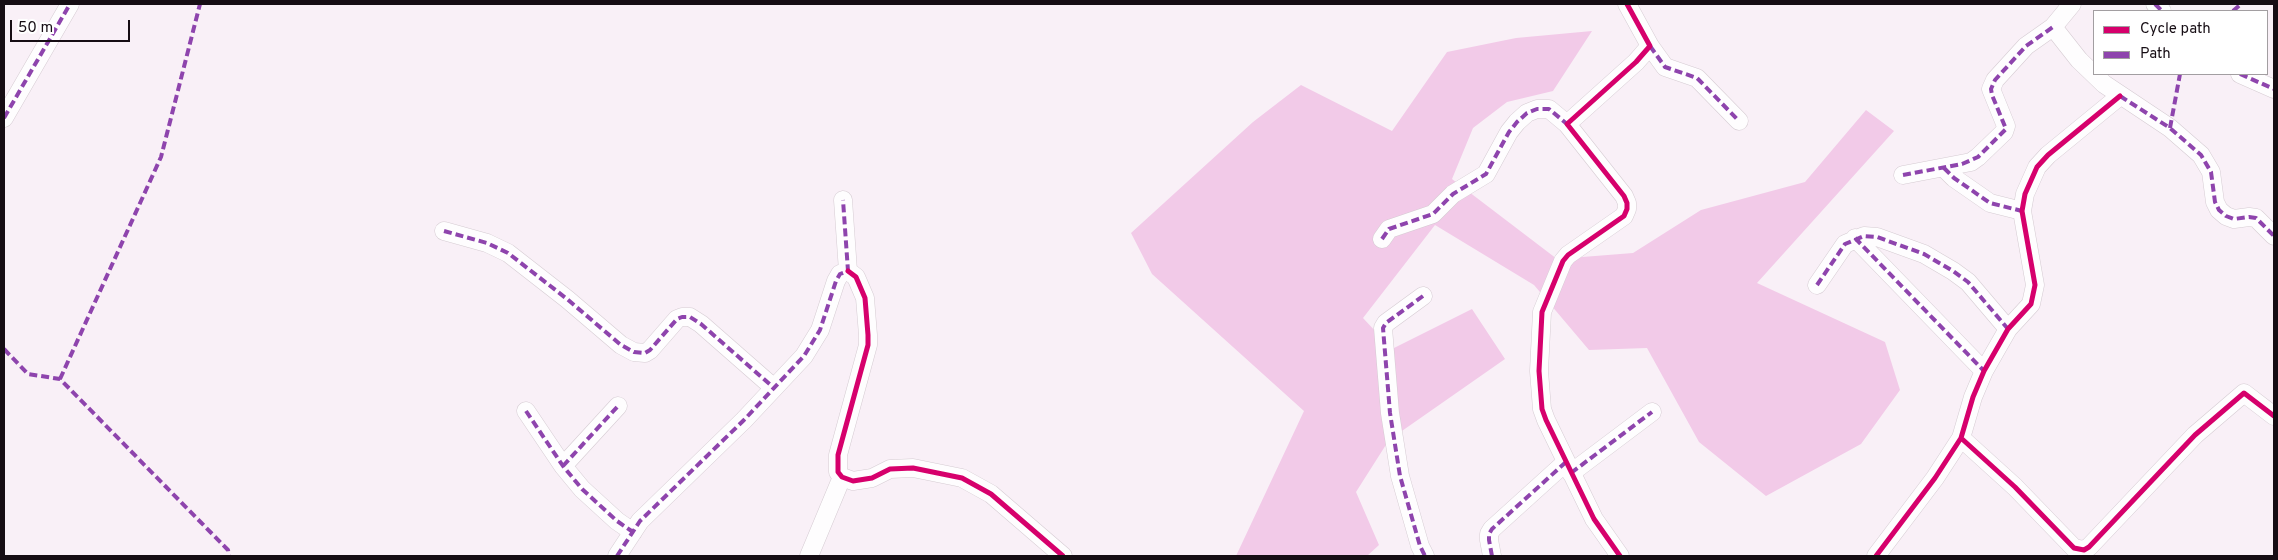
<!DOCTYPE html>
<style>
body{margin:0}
#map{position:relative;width:2278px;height:560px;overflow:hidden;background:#f9f0f7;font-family:Overpass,sans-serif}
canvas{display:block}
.frame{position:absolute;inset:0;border:5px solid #160d14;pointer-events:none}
.legend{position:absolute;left:2093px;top:10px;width:175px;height:65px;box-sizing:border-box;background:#fff;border:1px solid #a29ea1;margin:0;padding:6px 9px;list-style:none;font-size:15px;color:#160d14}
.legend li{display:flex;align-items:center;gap:10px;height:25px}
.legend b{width:25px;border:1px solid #a29ea1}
.scale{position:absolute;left:10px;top:20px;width:120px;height:22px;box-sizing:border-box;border:2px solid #160d14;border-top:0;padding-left:6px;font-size:15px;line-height:18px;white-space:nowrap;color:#160d14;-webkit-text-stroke:4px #fff;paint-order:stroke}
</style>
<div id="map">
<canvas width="2278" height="560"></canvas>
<div class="frame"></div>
<ul class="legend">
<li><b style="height:6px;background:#d6006c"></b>Cycle path</li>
<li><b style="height:6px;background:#8e44ad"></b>Path</li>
</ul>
<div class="scale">50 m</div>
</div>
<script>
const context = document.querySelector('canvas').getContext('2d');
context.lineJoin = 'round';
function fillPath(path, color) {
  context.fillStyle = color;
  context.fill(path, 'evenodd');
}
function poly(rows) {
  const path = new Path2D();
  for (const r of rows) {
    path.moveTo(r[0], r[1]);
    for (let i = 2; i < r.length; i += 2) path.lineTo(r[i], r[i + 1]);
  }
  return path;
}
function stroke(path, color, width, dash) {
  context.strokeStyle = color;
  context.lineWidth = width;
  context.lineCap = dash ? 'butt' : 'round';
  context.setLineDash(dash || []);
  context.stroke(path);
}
const green = poly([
 [1592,31,1553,91,1507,102,1473,128,1452,179,1557,259,1633,253,1701,210,1805,182,1866,110,1894,131,1757,283,1885,342,1900,390,1861,444,1766,496,1699,442,1647,348,1589,350,1534,285,1435,225,1363,318,1392,349,1472,309,1505,359,1389,440,1356,492,1379,545,1367,556,1236,556,1304,411,1152,274,1131,233,1253,122,1301,85,1392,131,1447,52,1516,38]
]);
const street = poly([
 [2155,4,2162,11],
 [2053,27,2079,60,2104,84,2170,128,2201,155,2211,172,2215,202,2219,210,2226,216,2234,219,2249,217,2256,218,2274,236],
 [1650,46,1665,67,1697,78,1739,121],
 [2240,74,2274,89],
 [4,118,70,4],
 [1944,168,1954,178,1990,203,2022,211],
 [1903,175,1971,162,1978,157,2004,132,2006,126,1991,89,1995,80,2026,46,2053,27,2072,4],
 [444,231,487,243,508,253,567,299,621,345,634,352,645,353,650,350,677,319,682,317,690,317,701,324,774,388],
 [1855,238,1984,371],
 [1382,239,1389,229,1433,214,1453,194,1486,174,1509,132,1517,122,1527,113,1537,109,1549,109,1567,124],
 [848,271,856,277,865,298,868,335,868,345,838,455,838,472,842,477,853,481,872,478,890,469,913,468,962,478,991,494,1063,556],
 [1817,285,1845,244,1864,236,1877,237,1924,254,1953,271,1968,282,2008,329],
 [1423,296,1386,323,1383,328,1390,413,1400,476,1420,546,1425,556],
 [526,411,563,466,582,489,617,521,633,532],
 [1961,438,2015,487,2074,548,2084,550,2089,547,2195,435,2244,393,2274,416],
 [563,466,618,406],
 [1571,473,1652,412],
 [617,556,640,521,744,420,804,356,820,330,836,281,840,274,848,271,843,200],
 [809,556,842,477],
 [1492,556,1489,540,1489,534,1492,529,1566,462],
 [1620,556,1594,519,1546,420,1542,409,1539,371,1542,312,1563,261,1568,255,1624,216,1627,209,1627,203,1624,196,1567,124,1636,62,1650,46,1627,4],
 [1876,556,1935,478,1961,438,1973,397,1984,371,2008,329,2031,304,2035,285,2022,211,2025,194,2037,167,2048,155,2120,96]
]);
const quiet = poly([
 [2155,4,2162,11],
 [2233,11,2241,4],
 [1650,46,1665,67,1697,78,1739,121],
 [2240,74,2274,89],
 [2120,96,2170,128,2201,155,2211,172,2215,202,2219,210,2226,216,2234,219,2249,217,2256,218,2274,236],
 [4,118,70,4],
 [2170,128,2180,74],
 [1944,168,1954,178,1990,203,2022,211],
 [1903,175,1962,164,1978,157,2006,129,1992,95,1991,89,1995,80,2026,46,2053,27],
 [444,231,487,243,508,253,567,299,621,345,634,352,645,353,650,350,677,319,682,317,690,317,701,324,774,388],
 [1855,238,1984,371],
 [1382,239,1389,229,1433,214,1453,194,1486,174,1509,132,1517,122,1527,113,1537,109,1549,109,1567,124],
 [1817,285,1845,244,1864,236,1877,237,1924,254,1953,271,1968,282,2008,329],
 [1423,296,1386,323,1383,328,1390,413,1400,476,1420,546,1425,556],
 [4,349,28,374,60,379,228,550,229,556],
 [60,379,161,157,200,4],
 [526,411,563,466,582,489,617,521,633,532],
 [563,466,618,406],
 [1571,473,1652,412],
 [617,556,640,521,744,420,804,356,820,330,836,281,840,274,848,271,843,200],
 [1492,556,1489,540,1489,534,1492,529,1566,462]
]);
const cycleway = poly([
 [848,271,856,277,865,298,868,335,868,345,838,455,838,472,842,477,853,481,872,478,890,469,913,468,962,478,991,494,1063,556],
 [1961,438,2015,487,2074,548,2084,550,2089,547,2195,435,2244,393,2274,416],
 [1620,556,1594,519,1546,420,1542,409,1539,371,1542,312,1563,261,1568,255,1624,216,1627,209,1627,203,1624,196,1567,124,1636,62,1650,46,1627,4],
 [1876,556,1935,478,1961,438,1973,397,1984,371,2008,329,2031,304,2035,285,2022,211,2025,194,2037,167,2048,155,2120,96]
]);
fillPath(green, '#f2cae8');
stroke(street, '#d5cbd2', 19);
stroke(street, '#fefdfe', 18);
stroke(quiet, '#8e44ad', 4, [8, 4]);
stroke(cycleway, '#d6006c', 5);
</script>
